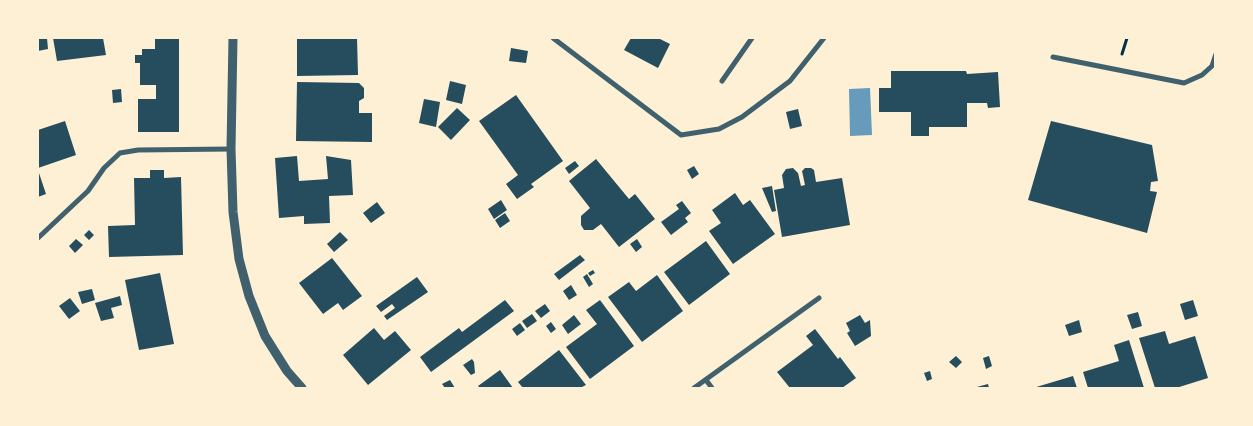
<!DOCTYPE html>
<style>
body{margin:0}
#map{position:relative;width:1253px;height:426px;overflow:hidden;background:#fdf0d5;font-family:"Roboto Condensed",sans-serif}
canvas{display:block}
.frame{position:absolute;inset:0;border:39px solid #fdf0d5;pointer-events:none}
</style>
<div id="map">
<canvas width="1253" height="426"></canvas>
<div class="frame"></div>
</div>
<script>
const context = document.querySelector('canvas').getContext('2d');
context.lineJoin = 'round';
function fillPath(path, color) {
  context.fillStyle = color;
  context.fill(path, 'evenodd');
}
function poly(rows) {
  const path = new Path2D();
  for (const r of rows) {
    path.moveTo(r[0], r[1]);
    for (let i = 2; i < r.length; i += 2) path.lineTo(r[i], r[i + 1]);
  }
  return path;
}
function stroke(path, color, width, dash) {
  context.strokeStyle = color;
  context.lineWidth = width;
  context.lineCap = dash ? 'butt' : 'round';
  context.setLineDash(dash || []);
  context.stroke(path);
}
const water = poly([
 [870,88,872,135,850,136,849,89]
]);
const building = poly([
 [47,38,48,49,38,51,38,39],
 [53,38,103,38,106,55,57,61],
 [155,38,179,38,179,132,138,132,138,99,156,99,156,85,140,85,140,63,135,63,135,55,142,55,142,49,155,49],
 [297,38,357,38,358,75,297,76],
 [631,38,658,38,670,44,658,68,624,50],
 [511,48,528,51,526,63,509,61],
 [891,71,966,71,967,74,998,72,1000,107,988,108,987,103,967,103,967,127,929,127,929,136,911,136,911,112,879,112,879,88,891,88],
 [450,81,466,85,462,104,446,100],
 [297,82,359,83,364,88,364,98,359,101,359,113,372,113,372,142,296,141],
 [121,89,122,102,113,103,112,90],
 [516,95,563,161,531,184,534,187,517,199,506,184,518,175,479,121],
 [424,99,440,102,436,127,419,123],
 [457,108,470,120,451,140,438,127],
 [798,109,802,126,790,129,786,112],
 [65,121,76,155,38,168,38,130],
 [1051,121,1152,145,1158,181,1151,182,1150,191,1157,192,1147,233,1028,200],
 [297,156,299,181,328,179,326,156,351,160,353,195,329,196,330,223,304,224,304,216,279,218,275,158],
 [596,159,629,199,635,194,655,219,619,247,601,224,593,230,584,230,581,225,581,216,590,208,569,181],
 [575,161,579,166,569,174,565,168],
 [694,166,699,174,692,179,687,170],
 [793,168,798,173,801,186,805,185,802,171,805,168,811,168,814,170,816,182,842,178,850,225,782,237,774,190,784,188,782,175,786,169],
 [38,170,46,194,38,197],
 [150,170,164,170,164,178,181,177,183,255,109,257,108,226,135,225,134,178,150,178],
 [772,186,776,211,772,212,762,188],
 [735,193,743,205,750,200,775,234,733,264,709,231,721,223,712,210],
 [501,200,507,210,494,219,488,209],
 [682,201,691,213,685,218,688,222,671,235,661,222,679,209,676,205],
 [377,202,385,213,371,223,363,213],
 [505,213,510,221,500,228,495,220],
 [89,230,94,235,89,240,84,235],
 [340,232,348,240,334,252,327,244],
 [76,239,83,245,75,253,69,246],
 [637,239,642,247,636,252,630,244],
 [706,241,730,274,689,305,664,272],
 [580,255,585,260,559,280,554,274],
 [332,258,362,296,343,310,338,303,323,314,299,283],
 [593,270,595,273,590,276,588,273],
 [160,273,174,344,139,350,125,280],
 [587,274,593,284,589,287,583,277],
 [657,275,683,311,642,342,608,297,629,282,636,291],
 [417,277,428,292,387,320,384,316,395,308,392,304,381,312,376,306],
 [571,285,577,295,569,300,563,291],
 [92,289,95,300,82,304,78,292],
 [120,296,122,305,111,308,114,318,101,321,95,303],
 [70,298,80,311,69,319,59,306],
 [505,300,514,311,431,372,420,357,459,328,462,332],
 [600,300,634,346,590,379,566,347,597,324,586,310],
 [1193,300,1198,316,1185,320,1180,304],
 [545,304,550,311,541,318,535,311],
 [1138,312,1142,326,1132,329,1127,315],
 [532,314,537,321,527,328,522,321],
 [574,315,581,324,568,334,562,325],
 [860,315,865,323,870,320,871,336,855,346,847,333,850,331,846,323],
 [1079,320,1082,332,1069,336,1065,325],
 [551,322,556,329,551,333,546,326],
 [520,323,525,330,517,336,512,329],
 [374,328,384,340,395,331,411,350,368,385,343,355],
 [815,329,838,359,840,357,856,378,842,388,790,388,777,372,813,345,806,336],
 [1165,331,1169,344,1195,336,1208,378,1176,388,1155,388,1139,338],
 [1129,340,1144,388,1088,388,1083,372,1119,361,1114,345],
 [559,350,586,385,580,388,523,388,518,382],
 [956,356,962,362,956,368,949,362],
 [989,356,992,366,986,369,983,358],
 [472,359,474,362,475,373,471,375,463,365],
 [500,370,513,388,480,388,478,386],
 [930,371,932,379,927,381,924,373],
 [1073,376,1077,388,1033,388],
 [450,380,455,388,445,388,442,384],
 [988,384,989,388,973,388]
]);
const path = poly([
 [1122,54,1127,38]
]);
const minor = poly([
 [553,38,681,135,719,129,742,117,790,81,824,38],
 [1053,57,1184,83,1202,75,1212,66,1216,54],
 [722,81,752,38],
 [38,238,88,191,104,168,120,153,138,150,231,149],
 [706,380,712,388],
 [694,388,819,298]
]);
const tertiary = poly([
 [233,38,231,149,233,212,239,259,249,296,265,336,287,371,302,388]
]);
fillPath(water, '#669bbc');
fillPath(building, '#264d5e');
stroke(path, '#003049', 3);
stroke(minor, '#3f606c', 5);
stroke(tertiary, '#3f606c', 9);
</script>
